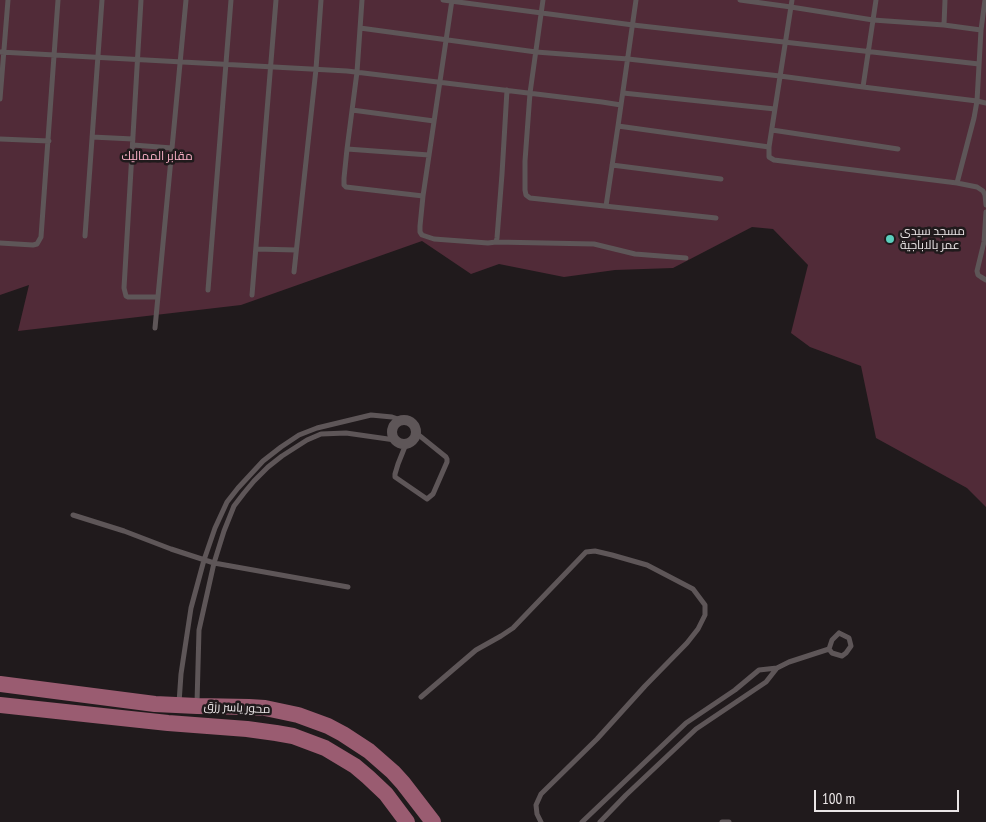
<!DOCTYPE html>
<meta charset="utf-8">
<style>
body{margin:0}
#map{position:relative;width:986px;height:822px;overflow:hidden;background:#201a1c;font-family:"PT Sans Narrow",sans-serif}
canvas{display:block}
.scale{position:absolute;left:814px;top:790px;width:145px;height:22px;box-sizing:border-box;border:2px solid #eae5e6;border-top:0;padding-left:6px;font-size:15px;line-height:18px;white-space:nowrap;color:#eae5e6;-webkit-text-stroke:4px #201a1c;paint-order:stroke}
</style>
<div id="map">
<canvas width="986" height="822"></canvas>
<div class="scale">100 m</div>
</div>
<script>
const context = document.querySelector('canvas').getContext('2d');
context.lineJoin = 'round';
function fillPath(path, color) {
  context.fillStyle = color;
  context.fill(path, 'evenodd');
}
function poly(rows) {
  const path = new Path2D();
  for (const r of rows) {
    if (r.length === 3) {
      path.moveTo(r[0] + r[2], r[1]);
      path.arc(r[0], r[1], r[2], 0, 2 * Math.PI);
      continue;
    }
    path.moveTo(r[0], r[1]);
    for (let i = 2; i < r.length; i += 2) path.lineTo(r[i], r[i + 1]);
  }
  return path;
}
function stroke(path, color, width, dash) {
  context.strokeStyle = color;
  context.lineWidth = width;
  context.lineCap = dash ? 'butt' : 'round';
  context.setLineDash(dash || []);
  context.stroke(path);
}
function drawText(font, color, halo, rows, align = 'center') {
  context.font = font + ' "PT Sans Narrow",Cairo,sans-serif';
  context.lineWidth = 5;
  context.setLineDash([]);
  context.textBaseline = 'middle';
  context.strokeStyle = halo;
  context.fillStyle = color;
  for (const [text, x, y, turn = 0] of rows) {
    context.save();
    context.translate(x, y);
    context.rotate((+turn || 0) * Math.PI / 180);
    context.textAlign = isNaN(turn) ? turn : align;
    if (halo) context.strokeText(text, 0, 0);
    context.fillText(text, 0, 0);
    context.restore();
  }
}
const green = poly([
 [0,0,986,0,986,507,967,488,876,438,861,366,810,347,791,333,808,265,773,229,752,227,673,268,615,270,564,277,499,264,471,274,422,241,241,305,18,331,29,285,0,295]
]);
const service = poly([
 [141,0,124,288,126,296,128,297,158,297],
 [362,0,357,72,347,149,429,155],
 [443,0,633,25,979,64],
 [452,0,423,196,420,226,420,232,422,235,434,239,488,243,496,242,497,238,502,174,507,90],
 [543,0,530,93,525,161,525,190,526,195,530,198,716,218],
 [740,0,791,7,873,20,944,25,945,0],
 [792,0,769,147,769,157,774,160,957,183,977,187,983,191,985,195,986,205],
 [944,25,981,30],
 [360,28,536,52,628,59,780,76,863,87,876,0],
 [0,52,347,71,602,102,621,105,636,0],
 [863,87,977,101,986,103],
 [623,93,775,109],
 [0,99,8,0],
 [621,105,618,126,769,147],
 [352,110,434,121],
 [772,130,898,149],
 [92,137,133,139],
 [0,139,49,141],
 [133,145,172,148],
 [347,149,344,178,344,185,346,187,423,196],
 [612,165,721,179],
 [957,183,974,118,977,101,981,30,985,0],
 [606,206,618,126],
 [986,212,984,242,977,271,978,275,981,277,986,280],
 [85,236,102,0],
 [496,242,594,244,635,254,686,258],
 [0,243,33,245,37,244,41,237,58,0],
 [256,249,296,250],
 [294,272,316,69,321,0],
 [208,290,231,0],
 [252,295,276,0],
 [155,328,186,0],
 [406,444,398,464,395,474,395,477,427,499,433,494,447,462,447,459,446,457,415,432],
 [73,515,124,531,171,549,214,563,348,587],
 [839,633,849,638,851,646,846,653,842,656,832,653,829,649,832,640,839,633],
 [421,697,476,650,501,636,513,628,586,552,595,551,612,555,647,565,693,589,705,605,705,615,698,629,687,643,645,686,597,739,541,794,536,805,537,814,541,822],
 [179,703,181,674,191,608,204,560,215,528,227,502,238,488,263,461,281,447,299,435,317,428,371,415,392,417,401,420],
 [197,703,199,630,214,563,224,531,234,506,244,493,254,481,268,467,282,456,307,440,321,434,346,433,395,440],
 [582,822,686,723,735,690,759,670,777,668],
 [600,822,626,795,696,729,766,682,777,668,789,662,829,649],
 [722,822,729,822]
]);
const minor = poly([
 [404,432,12]
]);
const primary = poly([
 [0,684,155,704,197,706,249,707,265,708,298,715,328,726,343,734,369,751,393,772,403,783,433,822],
 [0,705,168,723,247,729,276,733,293,736,325,748,355,766,368,777,386,794,407,822]
]);
const markers = [
 [890,239,5,"#5acebd"]
];
const parkNames = [
 ["مقابر المماليك",157,157]
];
const poiNames = [
 ["مسجد سيدى",900,232],
 ["عمر بالاباجية",900,246]
];
const streetNames = [
 ["محور ياسر رزق",237,708,3]
];
fillPath(green, '#512b38');
stroke(service, '#5e5658', 5);
stroke(minor, '#5e5658', 10);
stroke(primary, '#9a5c71', 16);
for (const [x, y, r, color] of markers) {
  const dot = new Path2D();
  dot.arc(x, y, r, 0, 2 * Math.PI);
  context.fillStyle = color;
  context.fill(dot);
  stroke(dot, '#201a1c', 2);
}
drawText('12px', '#fdb3c9', '#201a1c', parkNames);
drawText('12px', '#eae5e6', '#201a1c', poiNames, 'left');
drawText('12px', '#eae5e6', '#201a1c', streetNames);
</script>
